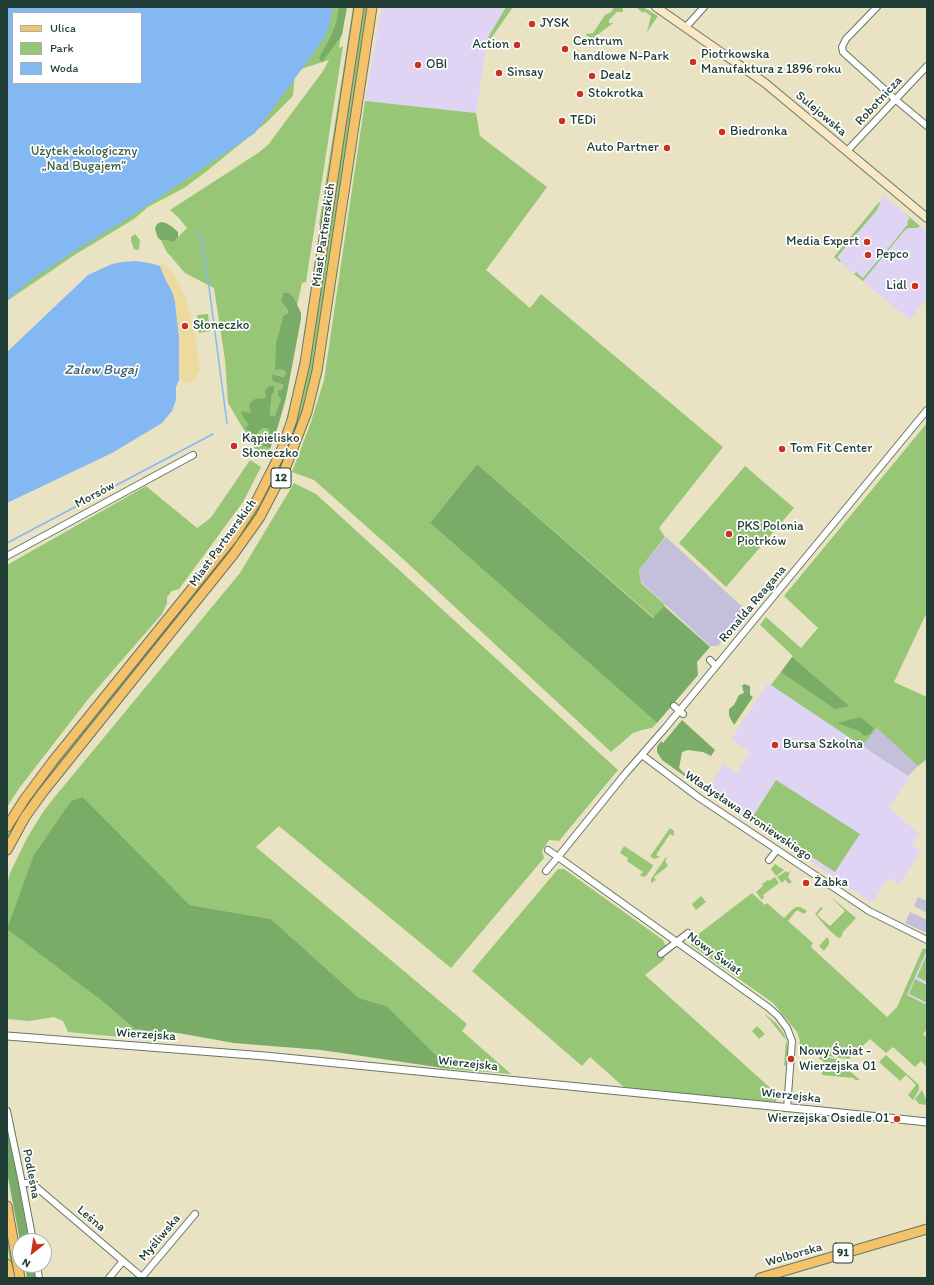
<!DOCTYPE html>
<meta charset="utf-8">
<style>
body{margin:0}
#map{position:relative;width:934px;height:1285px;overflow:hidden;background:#e9e3c3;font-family:Itim,sans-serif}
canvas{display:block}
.frame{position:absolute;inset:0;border:8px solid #1f3d34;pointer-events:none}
.legend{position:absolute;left:12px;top:12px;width:130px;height:72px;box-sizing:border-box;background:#fff;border:1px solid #a5b1ae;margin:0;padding:5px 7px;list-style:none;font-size:12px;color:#1f3d34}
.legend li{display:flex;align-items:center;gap:8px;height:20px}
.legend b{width:20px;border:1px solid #a5b1ae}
.north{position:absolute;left:12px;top:1233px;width:40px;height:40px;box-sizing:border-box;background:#fff;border:1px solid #a5b1ae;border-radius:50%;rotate:210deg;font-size:11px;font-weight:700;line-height:16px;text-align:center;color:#1f3d34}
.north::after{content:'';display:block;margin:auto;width:14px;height:18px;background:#c8321e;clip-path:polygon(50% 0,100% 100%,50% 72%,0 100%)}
</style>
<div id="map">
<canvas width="934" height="1285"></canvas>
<div class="frame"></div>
<ul class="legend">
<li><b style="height:5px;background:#f3c26a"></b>Ulica</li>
<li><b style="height:11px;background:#97c776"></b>Park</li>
<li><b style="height:11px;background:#83b8f2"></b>Woda</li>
</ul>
<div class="north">N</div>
</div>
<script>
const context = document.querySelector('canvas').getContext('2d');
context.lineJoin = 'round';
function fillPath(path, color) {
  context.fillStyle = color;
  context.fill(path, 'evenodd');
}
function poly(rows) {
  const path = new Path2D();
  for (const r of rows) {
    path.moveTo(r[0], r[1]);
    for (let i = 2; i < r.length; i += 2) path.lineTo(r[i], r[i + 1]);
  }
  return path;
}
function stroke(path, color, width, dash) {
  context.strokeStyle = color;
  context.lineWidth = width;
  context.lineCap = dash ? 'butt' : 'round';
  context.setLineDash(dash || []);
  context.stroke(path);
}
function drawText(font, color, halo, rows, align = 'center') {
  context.font = font + ' Itim,sans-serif';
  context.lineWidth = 3.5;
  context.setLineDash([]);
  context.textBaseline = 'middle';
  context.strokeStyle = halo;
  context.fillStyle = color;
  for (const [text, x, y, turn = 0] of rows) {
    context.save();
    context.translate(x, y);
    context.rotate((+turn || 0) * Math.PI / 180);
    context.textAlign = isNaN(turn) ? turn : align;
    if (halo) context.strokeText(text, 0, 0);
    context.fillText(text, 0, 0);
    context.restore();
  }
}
const built = poly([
 [382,7,509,7,491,37,486,50,476,113,365,101],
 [884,196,927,232,927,298,910,320,834,257],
 [768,683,910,778,889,807,919,834,911,844,921,851,899,885,888,878,872,903,706,791,724,764,737,773,750,752,731,739],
 [927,950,927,1005,907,995]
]);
const industrial = poly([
 [666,537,746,610,718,646,710,646,641,582,639,570],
 [877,727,918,766,908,776,862,746],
 [918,897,927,901,927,913,914,906],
 [910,912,927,920,927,933,905,923]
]);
const green = poly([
 [7,7,345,7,339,48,343,46,306,282,302,283,297,306,294,298,287,308,288,313,283,316,278,335,275,369,281,369,286,372,285,377,271,374,284,385,281,390,281,399,275,417,271,416,270,412,272,394,266,399,255,399,251,412,249,414,249,424,248,426,259,432,263,428,267,428,270,431,270,433,265,437,264,440,266,448,270,449,267,454,263,455,255,449,228,403,225,360,214,288,185,273,166,251,161,240,176,239,187,228,178,217,170,210,258,153,268,145,323,71,329,60,295,71,293,96,267,122,207,171,184,188,148,207,134,219,76,254,7,301],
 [13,13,141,13,141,83,13,83],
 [353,7,356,7,322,225,319,225],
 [363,7,368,7,312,378,302,414,283,464,280,463,288,443],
 [506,7,513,7,483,50,486,41],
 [614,7,621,7,623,9,623,12,617,12,609,20,609,23,613,23,612,24,593,38,590,38,585,34,593,33,605,15,611,12],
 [636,7,643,7,658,16,647,32,651,16,644,11,643,13],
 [365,101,476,113,480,136,547,187,486,270,530,308,541,294,723,447,659,528,665,537,639,570,641,583,665,605,654,618,477,464,430,523,657,723,652,728,642,730,633,733,611,752,402,558,314,480,292,472,311,422,324,380],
 [879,202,880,203,877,210,837,257,841,261,840,262,834,257],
 [900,209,920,226,917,228,908,228,905,230,863,281,854,274,856,272,863,278,879,259,878,258,881,254,883,255,908,224,907,222,910,218],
 [135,234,140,240,139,249,138,250,134,249,131,241,131,237],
 [208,314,210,331,199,333,197,315],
 [927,423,927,612,894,682,927,697,927,759,918,766,877,728,862,746,771,685,793,656,760,625,766,617,801,648,818,628,784,596],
 [250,460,261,467,243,502,179,589,172,591,167,597,167,603,162,614,89,698,20,787,7,807,7,565,146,486,197,528,208,520,212,516],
 [745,466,794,508,726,587,679,543],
 [275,475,277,476,257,514,229,555,49,778,23,813,7,841,7,834,32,794,237,538,252,517],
 [294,483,316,494,618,770,559,841,549,840,542,851,544,858,451,968,279,826,256,847,467,1024,462,1031,511,1074,450,1069,387,1006,359,998,271,919,190,905,83,797,97,997,135,1029,162,1031,161,1041,68,1032,63,1021,54,1017,29,1021,7,1019,7,884,10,873,27,838,43,812,53,799,240,573],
 [776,780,860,834,835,872,752,818],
 [670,828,674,831,674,836,670,834,656,855,660,857,654,859,651,857,651,855],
 [624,846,653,865,653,866,646,876,643,877,640,875,643,872,627,861,628,858,620,853],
 [666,857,667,858,665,861,668,866,654,877,656,880,651,883,651,879],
 [775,864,784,870,776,876,771,869],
 [792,868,788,877,792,882,789,884,785,880,786,878,782,883,777,877,786,871,789,873],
 [558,869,564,869,663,940,666,947,659,951,665,959,645,975,777,1094,776,1102,625,1088,590,1057,582,1066,472,971],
 [775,877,779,883,763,895,764,897,762,900,756,892,763,886,762,884,768,880,769,881],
 [752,893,765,905,767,903,784,918,792,910,796,907,800,907,807,911,804,914,797,910,788,921,813,943,811,947,887,1017,897,1007,923,948,927,950,907,995,927,1005,927,1029,923,1034,927,1038,927,1067,921,1061,915,1067,893,1047,886,1053,870,1039,849,1059,798,1052,800,1041,797,1032,773,1003,691,945,692,939],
 [701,896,706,902,696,910,692,904],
 [830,896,856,918,842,933,843,934,840,938,837,937,828,929,815,914,821,907,823,908,817,915,830,926,845,911],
 [827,937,829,940,829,944,824,951,819,946],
 [927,954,927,982,917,977],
 [915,979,927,985,927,1003,909,994],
 [764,1013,776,1023,783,1032,786,1040,788,1047,786,1065,784,1066,786,1040],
 [757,1026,765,1034,759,1039,752,1031],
 [886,1055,919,1085,919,1090,913,1100,908,1095,916,1085,906,1075,900,1081,879,1062],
 [820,1056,836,1059,860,1080,855,1080,853,1078,822,1075,823,1061,822,1060,819,1059],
 [922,1090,927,1102,927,1105,919,1104,915,1099],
 [7,1224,17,1278,13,1278,7,1245]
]);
const forest = poly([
 [339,7,347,7,342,35,322,62,319,58,332,34,336,23],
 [161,222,166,223,171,226,178,232,178,237,173,242,167,240,161,240,158,238,155,229,157,224],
 [284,293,288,293,294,298,301,313,301,319,286,398,278,426,270,449,262,445,265,437,268,435,270,431,267,428,263,428,256,434,249,433,245,428,249,424,244,419,241,411,249,413,251,412,249,406,251,402,255,399,266,398,265,391,269,386,274,386,274,392,272,394,270,412,271,416,275,416,281,399,278,395,278,391,281,390,284,385,273,381,271,374,284,377,286,372,281,369,275,370,276,344,278,335,283,316,288,313,287,308,281,301],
 [477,464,653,618,664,606,710,647,697,662,698,675,657,723,430,523],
 [792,657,849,706,835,709,781,672],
 [744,684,750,686,750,695,753,697,734,725,729,716,729,709,734,705,739,695,744,693,742,686],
 [860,717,874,728,870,734,864,736,859,731,837,723],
 [682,720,715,750,711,756,703,752,688,750,682,752,679,768,693,782,662,760,657,752,657,747,661,741,663,743],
 [83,797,190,905,271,919,359,998,387,1006,450,1069,321,1050,234,1043,178,1033,135,1029,97,997,7,929,34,855,71,801],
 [7,1121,11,1144,29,1241,20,1241,7,1172],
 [25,1265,34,1265,36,1278,27,1278]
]);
const sand = poly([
 [163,263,173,273,185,295,194,331,200,368,196,375,197,380,185,383,178,376,179,339,177,321,172,291,166,281,160,266]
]);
const water = poly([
 [7,7,333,7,329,27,323,40,255,133,127,219,73,252,31,280,7,300],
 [13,13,141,13,141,83,13,83],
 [136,261,149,263,160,266,166,281,172,291,175,302,179,339,179,380,176,387,176,400,172,411,162,423,112,453,7,503,7,352,88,275,112,264,122,262]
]);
const stream = poly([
 [196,231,201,237,209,287,227,423],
 [7,543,213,434]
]);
const minor = poly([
 [877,7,846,39,842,47,843,52,896,100,927,126],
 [686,27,704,7],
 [847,151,927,66],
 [7,556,193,455],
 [710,660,716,666],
 [674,706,683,714],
 [642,755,698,797,869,911,927,940],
 [769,860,777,850],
 [546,871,558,857,548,850],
 [661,954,688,933],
 [787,1108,792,1041,787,1028,778,1016,769,1008,751,995,558,857,625,774,666,727,927,410],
 [7,1111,22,1183,33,1241],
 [22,1183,28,1183,35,1186,143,1278],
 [37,1265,39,1278],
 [142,1277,195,1214],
 [109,1278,123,1261]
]);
const tertiary = poly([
 [7,1036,265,1056,822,1111,927,1122]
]);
const secondary = poly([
 [656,7,765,83,927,218]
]);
const primary = poly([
 [7,827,24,800,53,761,232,539,256,502,280,454,292,420,305,363,359,7],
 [7,850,25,817,43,792,233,555,260,517,285,469,307,412,317,371,372,7],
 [7,1206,20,1278],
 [7,1264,10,1278],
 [760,1278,927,1229]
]);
const markers = [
 [532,24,4,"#c8321e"],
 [517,45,4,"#c8321e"],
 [565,49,4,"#c8321e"],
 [693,62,4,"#c8321e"],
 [418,65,4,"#c8321e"],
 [499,73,4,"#c8321e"],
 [592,76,4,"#c8321e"],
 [580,94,4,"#c8321e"],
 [562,121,4,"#c8321e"],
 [722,132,4,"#c8321e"],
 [667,148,4,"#c8321e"],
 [867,242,4,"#c8321e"],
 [868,255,4,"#c8321e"],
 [915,286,4,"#c8321e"],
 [185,326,4,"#c8321e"],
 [234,446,4,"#c8321e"],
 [782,449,4,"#c8321e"],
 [729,534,4,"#c8321e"],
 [775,745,4,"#c8321e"],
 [806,883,4,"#c8321e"],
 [791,1059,4,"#c8321e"],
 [897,1119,4,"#c8321e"]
];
const shields = [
 [281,478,20],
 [843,1253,20]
];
const shieldNames = [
 ["12",281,478],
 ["91",843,1253]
];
const poiNames = [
 ["JYSK",540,24],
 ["Centrum",573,42],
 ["handlowe N-Park",573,57],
 ["Action",509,45,"right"],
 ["Piotrkowska",701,55],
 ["Manufaktura z 1896 roku",701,70],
 ["OBI",426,65],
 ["Sinsay",507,73],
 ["Dealz",600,76],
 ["Stokrotka",588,94],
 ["TEDi",570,121],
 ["Biedronka",730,132],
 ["Auto Partner",659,148,"right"],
 ["Media Expert",859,242,"right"],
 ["Pepco",876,255],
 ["Lidl",907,286,"right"],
 ["Słoneczko",193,326],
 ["Kąpielisko",242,439],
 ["Słoneczko",242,454],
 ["Tom Fit Center",790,449],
 ["PKS Polonia",737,527],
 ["Piotrków",737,542],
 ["Bursa Szkolna",783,745],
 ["Żabka",814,883],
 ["Nowy Świat -",799,1052],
 ["Wierzejska 01",799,1067],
 ["Wierzejska Osiedle 01",889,1119,"right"]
];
const streetNames = [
 ["Robotnicza",879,101,-47],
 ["Sulejowska",821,114,40],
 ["Miast Partnerskich",324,235,-82],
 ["Morsów",95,495,-28],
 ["Miast Partnerskich",223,543,-54],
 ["Ronalda Reagana",753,604,-50],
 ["Władysława Broniewskiego",748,816,34],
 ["Nowy Świat",714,954,36],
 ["Wierzejska",146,1035,4],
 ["Wierzejska",468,1064,6],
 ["Wierzejska",791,1096,6],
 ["Podleśna",31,1174,79],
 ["Leśna",91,1219,40],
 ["Myśliwska",160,1238,-50],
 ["Wolborska",794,1255,-16]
];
const parkNames = [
 ["Użytek ekologiczny",84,152],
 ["„Nad Bugajem”",84,167]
];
const waterNames = [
 ["Zalew Bugaj",101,370]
];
fillPath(built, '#e0d4f4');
fillPath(industrial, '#c4c0db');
fillPath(green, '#97c776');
fillPath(forest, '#79ac67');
fillPath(sand, '#eeda9e');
fillPath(water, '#83b8f2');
stroke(stream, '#83b8f2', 1.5);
stroke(minor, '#676', 8);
stroke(tertiary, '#676', 9);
stroke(secondary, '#676', 10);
stroke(primary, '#676', 11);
stroke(minor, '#fff', 6);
stroke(tertiary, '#fff', 7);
stroke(secondary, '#fae7c3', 8);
stroke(primary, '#f3c26a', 9);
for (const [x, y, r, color] of markers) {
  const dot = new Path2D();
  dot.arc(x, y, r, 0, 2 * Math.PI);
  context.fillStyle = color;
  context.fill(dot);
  stroke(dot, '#fff', 1.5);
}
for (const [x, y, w] of shields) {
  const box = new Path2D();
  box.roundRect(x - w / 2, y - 10, w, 20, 3);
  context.fillStyle = '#fff';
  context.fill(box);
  stroke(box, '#1f3d34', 1);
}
drawText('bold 12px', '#1f3d34', null, shieldNames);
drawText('13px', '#1f3d34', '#fff', poiNames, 'left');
drawText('13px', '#1f3d34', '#fff', streetNames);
drawText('13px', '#3d6044', '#fff', parkNames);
drawText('italic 14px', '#3d626d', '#fff', waterNames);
</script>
